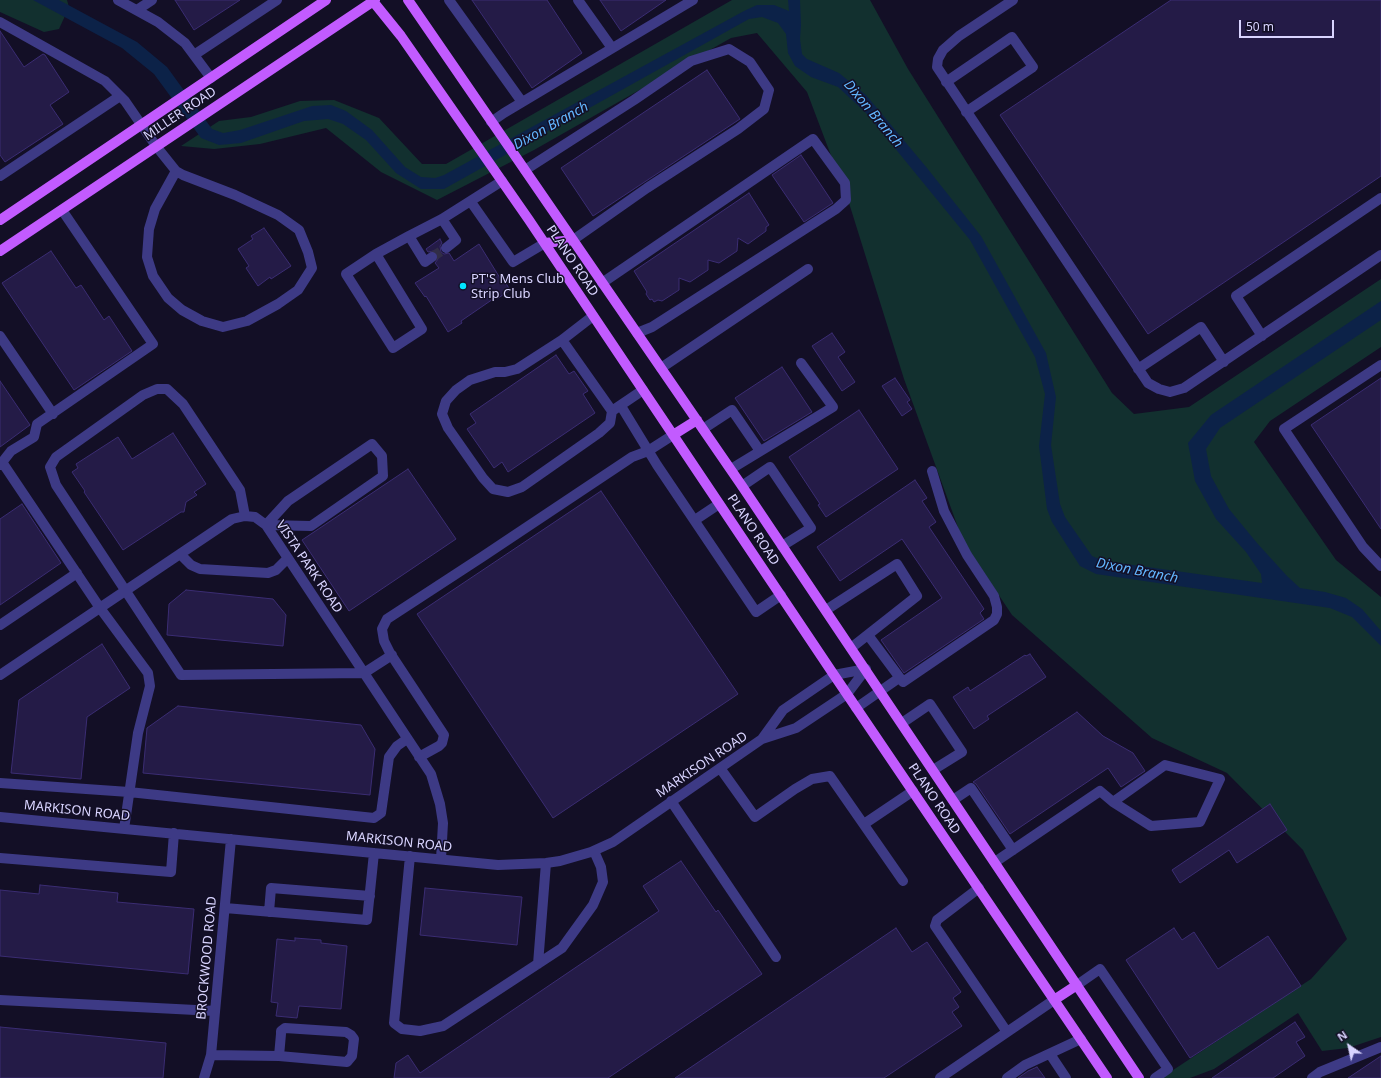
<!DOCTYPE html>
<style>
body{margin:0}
#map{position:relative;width:1381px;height:1078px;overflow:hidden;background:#130f26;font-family:"Noto Sans",sans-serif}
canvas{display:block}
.north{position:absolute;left:1329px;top:1026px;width:40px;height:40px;-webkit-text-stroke:3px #130f26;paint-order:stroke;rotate:326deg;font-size:11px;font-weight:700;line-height:16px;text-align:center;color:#d9d4ff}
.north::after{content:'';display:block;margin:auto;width:14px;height:18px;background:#d9d4ff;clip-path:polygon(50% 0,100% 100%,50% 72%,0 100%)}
.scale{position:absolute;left:1239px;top:20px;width:95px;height:18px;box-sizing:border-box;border:2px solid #d9d4ff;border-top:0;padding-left:5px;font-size:12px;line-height:14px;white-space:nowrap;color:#d9d4ff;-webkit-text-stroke:3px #130f26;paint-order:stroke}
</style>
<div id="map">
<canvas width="1381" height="1078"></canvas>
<div class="north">N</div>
<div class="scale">50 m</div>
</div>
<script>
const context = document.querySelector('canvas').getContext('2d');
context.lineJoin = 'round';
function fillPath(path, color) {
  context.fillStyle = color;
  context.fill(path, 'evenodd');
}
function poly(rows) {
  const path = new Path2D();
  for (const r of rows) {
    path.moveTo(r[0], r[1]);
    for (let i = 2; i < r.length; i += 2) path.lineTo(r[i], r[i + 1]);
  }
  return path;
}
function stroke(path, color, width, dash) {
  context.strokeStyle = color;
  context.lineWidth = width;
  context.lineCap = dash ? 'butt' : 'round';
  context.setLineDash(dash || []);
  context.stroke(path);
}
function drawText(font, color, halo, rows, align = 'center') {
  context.font = font + ' "Noto Sans",sans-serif';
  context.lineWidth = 3;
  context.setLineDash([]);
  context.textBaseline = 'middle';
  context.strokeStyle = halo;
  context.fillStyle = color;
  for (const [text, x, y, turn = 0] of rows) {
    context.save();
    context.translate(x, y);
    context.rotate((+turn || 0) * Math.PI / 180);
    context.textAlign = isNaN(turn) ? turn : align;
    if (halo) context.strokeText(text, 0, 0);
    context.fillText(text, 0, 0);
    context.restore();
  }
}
const green = poly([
 [0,0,67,0,69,7,59,29,44,32,0,12],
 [732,0,870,0,908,69,1112,393,1134,414,1189,407,1381,279,1381,347,1270,421,1254,442,1336,560,1381,597,1381,1037,1348,1048,1322,1051,1298,1013,1214,1069,1190,1078,1161,1078,1311,979,1347,939,1303,850,1227,773,1152,738,1012,615,963,541,904,379,849,203,807,92,757,33,731,38,534,150,437,200,381,172,326,128,260,144,214,149,181,146,219,121,251,117,300,101,334,100,379,118,422,164,446,164]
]);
const water = poly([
 [33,0,59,0,137,42,167,67,212,129,223,133,240,130,312,106,331,105,346,111,372,130,405,167,421,177,435,178,444,175,744,11,757,5,774,5,789,11,788,0,800,0,801,25,800,39,802,54,807,59,839,73,866,95,927,168,981,236,1046,353,1056,397,1051,445,1060,504,1065,517,1092,556,1104,561,1262,583,1261,574,1246,552,1216,519,1195,481,1188,443,1211,415,1381,301,1381,320,1220,428,1206,449,1211,476,1229,509,1257,543,1287,576,1300,588,1325,592,1346,598,1362,609,1381,631,1381,646,1352,617,1330,608,1096,574,1080,566,1052,522,1047,509,1039,446,1045,394,1035,357,970,240,867,114,838,87,811,77,795,66,788,53,786,34,778,23,762,17,749,19,444,189,421,189,396,173,366,140,343,124,328,119,304,121,241,143,219,145,201,138,154,74,122,48]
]);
const building = poly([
 [175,0,240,0,194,30,175,0],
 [472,0,547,0,582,53,532,88,472,0],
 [600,0,666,0,621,31,600,0],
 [1171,0,1381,0,1381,176,1148,334,1000,115,1171,0],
 [0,31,24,67,43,54,45,55,69,92,50,105,63,124,5,162,0,155,0,31],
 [707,70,740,119,593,216,561,168,707,70],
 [801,155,833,203,804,222,772,175,801,155],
 [749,193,769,225,766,227,766,231,748,244,738,238,737,251,719,263,708,260,708,270,690,282,679,278,679,290,662,301,658,300,654,302,652,299,650,300,646,294,647,292,634,271,749,193],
 [264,228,291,266,271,279,270,277,258,286,246,268,249,266,238,249,253,239,251,236,264,228],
 [440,239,442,243,440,246,441,252,444,254,449,253,454,261,479,244,500,278,502,277,510,290,497,299,496,297,461,321,462,323,448,332,426,296,425,297,415,283,439,268,435,263,438,259,437,254,434,251,428,252,426,249,440,239],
 [51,251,76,288,81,285,104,320,109,316,132,351,74,390,2,283,51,251],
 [832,333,845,352,838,357,855,382,842,391,812,346,832,333],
 [556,355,569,374,574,371,588,391,583,394,595,413,508,472,502,462,494,468,467,429,476,423,470,414,556,355],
 [782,367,812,412,764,441,735,398,782,367],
 [895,378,910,400,907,402,912,409,902,416,882,386,895,378],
 [1381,378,1381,529,1311,425,1381,378],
 [0,381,30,425,0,447,0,381],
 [859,410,898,469,826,517,818,505,820,504,789,457,859,410],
 [173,433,206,484,194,492,197,495,186,502,184,512,181,512,123,550,84,492,85,491,72,472,78,468,76,464,118,437,132,459,173,433],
 [408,469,456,539,349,611,302,540,408,469],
 [915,480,927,498,922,501,936,522,929,527,984,609,980,613,984,619,904,673,881,640,942,598,902,539,840,581,817,547,915,480],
 [601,491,738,694,553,818,417,614,601,491],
 [22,504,61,563,0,605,0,519,22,504],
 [186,590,273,599,286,615,283,646,167,635,169,604,186,590],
 [102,644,130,688,87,717,81,779,11,773,19,700,102,644],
 [1030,654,1046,677,987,716,989,719,974,729,953,697,968,687,970,691,1025,655,1026,656,1030,654],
 [178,706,361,725,375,749,370,795,143,773,147,728,178,706],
 [1077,712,1103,736,1133,753,1145,771,1121,787,1108,768,1010,834,976,784,973,782,1077,712],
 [1270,804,1287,830,1237,863,1229,850,1180,883,1172,870,1270,804],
 [681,861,716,912,718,910,762,974,608,1078,394,1078,396,1063,408,1055,420,1073,659,911,643,886,681,861],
 [40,885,118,893,117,902,194,909,188,974,0,956,0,890,39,894,40,885],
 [425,888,522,897,517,945,420,935,425,888],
 [896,928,912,952,927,942,961,992,953,998,959,1007,952,1012,962,1026,884,1078,675,1078,896,928],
 [1174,928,1182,940,1194,932,1218,969,1268,936,1301,986,1190,1058,1126,960,1174,928],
 [295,938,321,940,321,943,347,946,341,1009,299,1006,297,1018,276,1016,278,1003,271,1002,277,939,295,941,295,938],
 [1295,1022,1305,1037,1296,1042,1305,1056,1273,1078,1212,1078,1295,1022],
 [0,1027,166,1043,163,1078,0,1078,0,1027],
 [1381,1056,1381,1078,1348,1078,1381,1056],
 [1037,1067,1045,1078,1018,1078,1028,1071,1037,1067]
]);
const minorTunnel = poly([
 [432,257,446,248]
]);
const minor = poly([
 [118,0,158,22,185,43,211,78],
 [449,0,522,102],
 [578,0,612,48],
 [1013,0,959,36,943,50,938,59,937,67,1148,383,1159,389,1170,392,1184,388,1381,255],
 [137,10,152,0],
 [0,22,105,81,125,101,156,146,176,171,183,175,235,195,278,215,299,230,308,252,312,268,298,290,278,304,247,321,223,327,202,321,182,310,168,298,153,276,147,257,149,229,155,209,176,171],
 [194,55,277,0],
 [946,82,1012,37,1033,67,966,112],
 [491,122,504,113,693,0],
 [525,170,634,100,691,61,729,49,750,62,769,90,764,109,738,129,647,188,573,240],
 [0,176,120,96],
 [471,202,513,262,545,243],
 [442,219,456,240,446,248],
 [409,236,425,262,432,257],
 [376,254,422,329,393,348,346,274,376,254,409,236,442,219,502,181],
 [602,283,813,139,845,183,846,200,836,209,652,327,637,333],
 [593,316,562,340,612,411,643,390],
 [0,336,53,414],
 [1262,336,1236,296,1381,198],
 [562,340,517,369,505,372,495,372,470,380,456,390,446,401,442,414,448,428,483,478,493,489,508,492,522,487,599,433,610,423,612,411],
 [1381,365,1284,429,1363,547,1381,566],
 [661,368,808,269],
 [1138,369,1201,327,1224,362],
 [621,406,657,465,756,612,781,595],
 [703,429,732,410,760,451],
 [372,444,382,456,383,476,311,526,266,525,288,501,372,444],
 [2,462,100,608,148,673,150,686,138,733,124,829],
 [0,465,11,451,34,437,37,424,153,344,62,210],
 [731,469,833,407,801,363],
 [742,486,770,467,811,528,782,546],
 [245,516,240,490,183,404,167,389,157,389,143,395,56,457,50,467,56,485,181,675,364,673,392,655],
 [695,520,719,504],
 [180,554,191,565,200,569,268,573,276,570,288,558],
 [826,610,897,564,917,596,851,648],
 [0,625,77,573],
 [868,635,903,682,994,620,997,614,997,607,994,596,967,555,944,511,932,471],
 [0,675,232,519,245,516,255,517,266,525,431,774,440,804,443,823,441,859],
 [856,708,899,678],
 [902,723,930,704,962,752,933,770],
 [762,739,783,710,834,675,866,669],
 [419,757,439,746,442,743,444,735,390,653,384,641,382,629,387,619,482,557,632,457,648,451,673,435],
 [720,768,755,817,795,789,812,779,830,776,903,881],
 [0,783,129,792,374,818,381,813,389,757,397,746,407,739],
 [953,800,971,788,1013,850],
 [671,801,776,957],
 [0,817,498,865,546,863,560,861,591,852,613,842,762,739,796,728,847,694,866,669],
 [864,824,913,791],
 [410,856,394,1023,402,1029,420,1031,443,1026,562,948,593,905,603,882,601,867,594,851],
 [0,858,171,872,174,833],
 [995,862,1100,791,1113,802,1165,765,1220,779,1200,822,1151,826,1113,802],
 [979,888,937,920,935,926,1007,1032],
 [225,908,367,920,374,853],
 [269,912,271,888,370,896],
 [538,964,546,863],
 [1077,985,1100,969,1168,1069,1155,1078],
 [0,1000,215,1011],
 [1050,1054,1066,1078],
 [211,1055,279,1056,347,1062,352,1056,354,1039,351,1035,346,1032,285,1028,281,1031,281,1034,279,1056],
 [204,1078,211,1055,231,839],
 [940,1078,1054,1000],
 [1007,1078,1025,1065,1081,1039],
 [1312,1078,1320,1072,1381,1047]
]);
const major = poly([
 [372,0,401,36,529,220,834,675,1107,1078],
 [408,0,742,486,1139,1078],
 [0,220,326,0],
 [545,243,573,240],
 [0,251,375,0],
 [673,435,697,420],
 [1054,1000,1077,985]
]);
const markers = [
 [463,286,4,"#00e5ff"]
];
const streetNames = [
 ["MILLER ROAD",180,114,-34],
 ["PLANO ROAD",572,261,56],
 ["PLANO ROAD",753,530,56],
 ["VISTA PARK ROAD",309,567,56],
 ["MARKISON ROAD",702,765,-34],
 ["PLANO ROAD",934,799,56],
 ["MARKISON ROAD",77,811,6],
 ["MARKISON ROAD",399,842,6],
 ["BROCKWOOD ROAD",207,958,-85]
];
const poiNames = [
 ["PT'S Mens Club",471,279],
 ["Strip Club",471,294]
];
const waterNames = [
 ["Dixon Branch",873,114,50],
 ["Dixon Branch",551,126,-29],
 ["Dixon Branch",1137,571,11]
];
fillPath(green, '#12302f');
fillPath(water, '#0c2248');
fillPath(building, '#241b47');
stroke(building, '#3b2d73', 1);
stroke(minorTunnel, '#312d47', 10, [10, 5]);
stroke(minor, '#3d3a85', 10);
stroke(major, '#c25bff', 10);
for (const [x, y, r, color] of markers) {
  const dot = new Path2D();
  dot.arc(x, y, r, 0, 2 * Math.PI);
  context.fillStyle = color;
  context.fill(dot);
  stroke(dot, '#130f26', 1.5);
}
drawText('13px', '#d9d4ff', '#130f26', streetNames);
drawText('13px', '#d9d4ff', '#130f26', poiNames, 'left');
drawText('italic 14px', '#62b6ff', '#130f26', waterNames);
</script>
